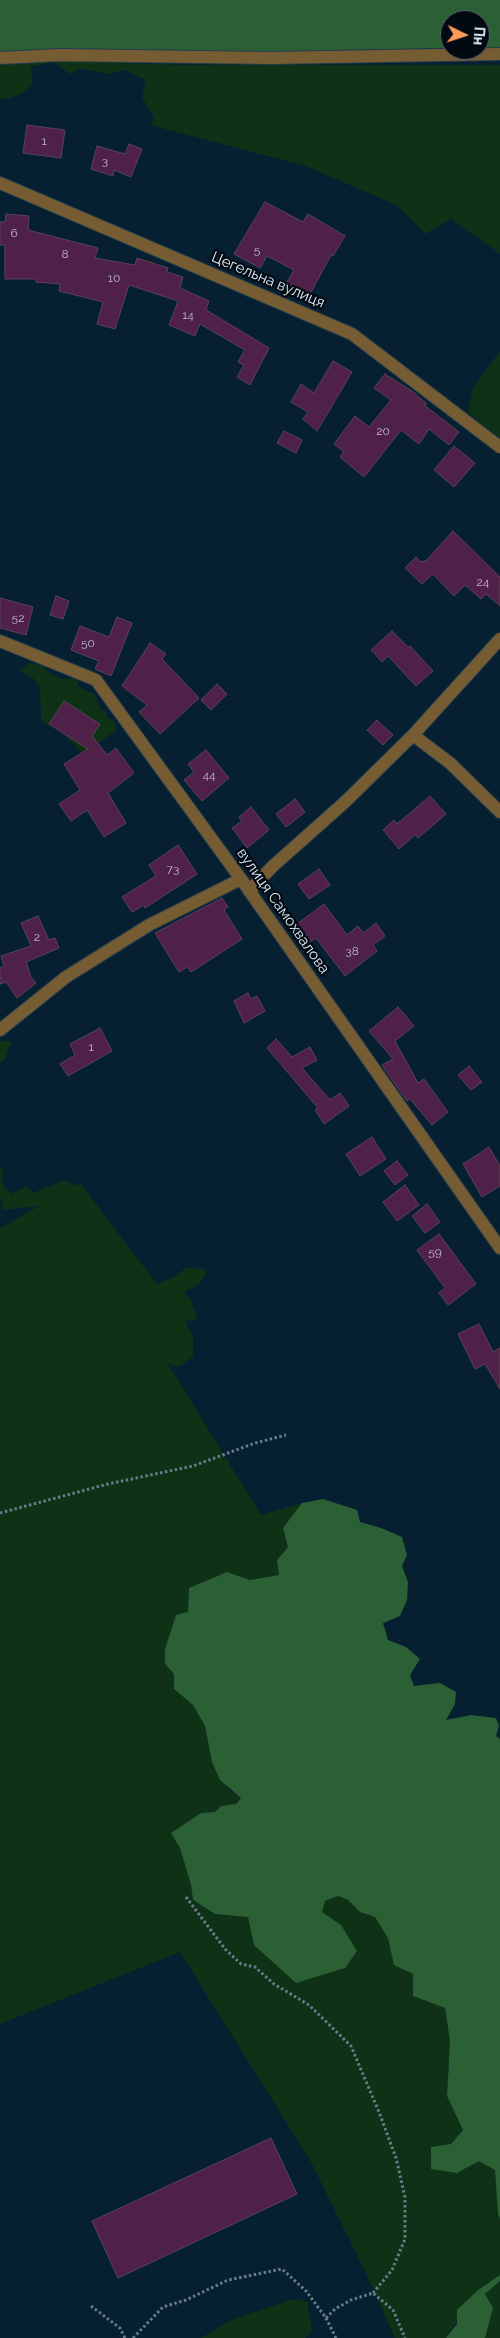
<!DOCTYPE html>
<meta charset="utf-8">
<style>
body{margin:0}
#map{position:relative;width:500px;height:2338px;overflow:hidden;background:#062032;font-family:Raleway,sans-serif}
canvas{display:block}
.north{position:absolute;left:440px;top:10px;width:50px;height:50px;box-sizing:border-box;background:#020911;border:1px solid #5a656f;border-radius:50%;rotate:94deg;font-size:14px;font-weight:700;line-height:20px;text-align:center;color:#dfeffb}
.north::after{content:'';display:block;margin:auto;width:18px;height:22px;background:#fe9b59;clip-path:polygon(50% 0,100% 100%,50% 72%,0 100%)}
</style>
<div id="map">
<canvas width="500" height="2338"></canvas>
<div class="north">Пн</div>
</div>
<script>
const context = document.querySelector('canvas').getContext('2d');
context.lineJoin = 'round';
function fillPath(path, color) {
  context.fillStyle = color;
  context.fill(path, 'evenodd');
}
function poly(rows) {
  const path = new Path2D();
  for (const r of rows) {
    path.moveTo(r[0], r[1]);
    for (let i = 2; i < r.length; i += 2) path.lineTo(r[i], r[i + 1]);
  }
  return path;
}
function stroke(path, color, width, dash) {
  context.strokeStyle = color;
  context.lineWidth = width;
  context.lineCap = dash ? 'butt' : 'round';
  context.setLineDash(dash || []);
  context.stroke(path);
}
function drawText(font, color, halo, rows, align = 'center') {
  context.font = font + ' Raleway,sans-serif';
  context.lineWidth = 4.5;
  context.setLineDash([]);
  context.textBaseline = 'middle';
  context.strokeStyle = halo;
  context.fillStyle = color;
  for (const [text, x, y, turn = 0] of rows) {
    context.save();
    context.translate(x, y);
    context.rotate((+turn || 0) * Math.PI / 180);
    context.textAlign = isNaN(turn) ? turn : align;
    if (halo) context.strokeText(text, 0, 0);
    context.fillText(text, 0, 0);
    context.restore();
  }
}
const green = poly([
 [58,61,186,65,500,65,500,254,451,219,425,234,398,206,306,166,150,125,154,118,142,97,146,80,125,70,107,74,80,68,70,74,53,62,30,67,33,83,23,93,7,99,0,98,0,64],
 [500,351,500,438,468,412,473,388],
 [29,663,43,666,50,674,62,679,76,678,79,687,95,695,101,710,106,711,107,718,115,721,116,731,82,753,60,730,50,723,48,726,41,720,40,688,33,678,19,670],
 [0,1041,9,1041,12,1043,7,1051,6,1058,0,1063],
 [0,1167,3,1169,2,1184,11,1194,26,1186,33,1193,65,1180,75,1186,80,1183,157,1284,174,1277,186,1268,205,1269,205,1276,198,1285,184,1292,191,1300,197,1320,185,1321,193,1337,193,1356,179,1367,168,1364,261,1515,302,1503,283,1528,288,1547,277,1560,279,1575,250,1580,227,1572,189,1588,188,1613,176,1615,165,1649,165,1664,174,1674,174,1689,193,1705,205,1726,212,1762,229,1790,241,1797,236,1804,221,1806,215,1812,201,1813,175,1831,191,1885,193,1900,215,1914,248,1917,254,1945,341,1925,321,1912,325,1901,338,1896,348,1900,360,1912,375,1917,388,1937,395,1965,413,1974,413,1996,445,2007,450,2041,447,2096,463,2130,451,2144,457,2173,479,2161,496,2170,498,2214,500,2219,500,2275,478,2290,446,2338,395,2338,363,2267,311,2162,180,1952,0,2024,0,1228,39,1206,3,1210,0,1198],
 [500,2281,500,2338,485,2338,488,2326,484,2294],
 [291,2300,307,2301,312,2331,305,2338,201,2338,231,2320]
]);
const forest = poly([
 [0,0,500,0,500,48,480,48,480,20,450,20,450,48,264,52,0,51],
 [323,1499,357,1510,360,1522,381,1528,402,1537,407,1555,402,1566,408,1582,407,1600,400,1616,383,1623,388,1640,406,1647,420,1659,410,1675,414,1686,440,1683,456,1692,455,1704,446,1720,471,1715,496,1718,499,1726,496,1736,500,1739,500,2219,498,2214,495,2170,479,2161,457,2173,431,2169,431,2147,451,2144,463,2130,447,2096,450,2041,445,2008,413,1996,413,1974,394,1965,388,1938,375,1917,360,1912,348,1900,338,1896,325,1901,322,1912,341,1925,357,1951,345,1968,296,1983,254,1945,248,1917,215,1914,193,1900,191,1885,180,1848,171,1833,201,1813,215,1812,221,1806,236,1804,241,1798,220,1780,212,1762,205,1726,193,1705,174,1689,174,1674,165,1664,165,1649,176,1615,188,1612,189,1588,227,1572,250,1580,279,1575,277,1560,288,1547,283,1528,302,1503],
 [500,2275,500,2281,485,2294,493,2308,485,2338,446,2338,457,2324,457,2310,478,2290]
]);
const building = poly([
 [27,125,65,130,61,158,23,153,27,125],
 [129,144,142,149,131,177,114,170,113,176,91,169,97,146,125,154,129,144],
 [265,202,303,222,308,214,345,236,333,256,331,255,309,296,286,284,294,270,267,256,260,268,234,254,265,202],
 [6,214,29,216,28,230,98,248,95,258,135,265,137,258,168,268,167,272,183,277,180,288,209,301,206,310,269,348,250,385,237,377,244,365,238,362,245,350,200,324,195,336,169,325,178,301,129,285,115,329,97,324,103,302,59,291,60,284,36,282,36,279,5,279,5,245,0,245,0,222,5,222,6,214],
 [333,361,352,372,317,431,303,419,308,412,291,402,301,384,314,393,333,361],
 [385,374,412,391,427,404,424,405,459,432,449,445,429,429,419,444,401,430,364,477,340,457,344,452,334,444,355,416,369,427,391,400,374,388,385,374],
 [284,431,302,440,296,453,277,443,284,431],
 [454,446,475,463,454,487,434,470,454,446],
 [453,531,500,577,500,606,486,594,481,599,465,585,454,596,433,574,422,584,405,568,416,557,421,562,427,560,453,531],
 [56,596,69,601,63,619,50,615,56,596],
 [0,598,33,607,26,635,0,628,0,598],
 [117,617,132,623,111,676,95,669,99,661,71,650,80,626,109,637,117,617],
 [392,631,408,647,410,646,433,671,416,686,388,656,382,662,371,650,392,631],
 [150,643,166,654,162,659,199,698,160,734,139,712,147,705,122,686,150,643],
 [217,684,227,694,211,710,201,700,217,684],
 [64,701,100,724,92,736,107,755,116,748,134,773,108,793,126,823,104,837,87,810,71,821,59,804,80,790,64,764,88,749,49,724,64,701],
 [377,720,393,735,383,745,367,730,377,720],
 [206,750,229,778,202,801,184,780,194,772,188,764,206,750],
 [430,796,446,814,418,838,415,835,399,849,383,830,394,820,397,824,430,796],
 [295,799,305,812,286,827,276,814,295,799],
 [251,807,269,830,247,848,232,828,242,821,239,817,251,807],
 [178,845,197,874,145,908,144,905,132,912,122,897,156,876,149,865,178,845],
 [319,869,330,885,309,899,298,884,319,869],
 [222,898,228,907,224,910,242,939,191,972,187,967,179,972,155,933,222,898],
 [324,904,347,935,358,926,363,933,376,923,385,936,373,945,377,951,345,976,316,938,310,942,297,924,324,904],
 [38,916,49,940,55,938,59,948,26,962,31,977,36,983,17,998,6,982,0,984,0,968,4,966,1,956,31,946,21,923,38,916],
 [248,993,251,999,257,996,265,1011,244,1023,234,1001,248,993],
 [398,1007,414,1026,395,1041,418,1083,424,1079,448,1112,432,1125,410,1099,407,1101,388,1074,382,1065,393,1059,369,1031,398,1007],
 [100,1028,112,1051,68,1076,60,1064,75,1055,70,1044,100,1028],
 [276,1039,292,1057,310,1047,317,1060,302,1068,330,1100,340,1093,349,1106,324,1124,315,1110,318,1108,267,1048,276,1039],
 [469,1066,482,1082,471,1090,458,1075,469,1066],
 [372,1137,386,1159,360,1176,346,1154,372,1137],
 [489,1147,500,1166,500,1186,482,1197,463,1164,489,1147],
 [397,1161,408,1175,395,1185,384,1171,397,1161],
 [405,1185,419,1205,397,1221,383,1202,405,1185],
 [427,1204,440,1222,425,1233,412,1216,427,1204],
 [439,1234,476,1284,448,1305,439,1293,445,1288,417,1250,439,1234],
 [479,1324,493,1352,500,1348,500,1389,485,1364,475,1369,458,1334,479,1324],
 [271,2138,297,2194,118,2278,92,2221,271,2138]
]);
const path = poly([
 [0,1513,108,1484,193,1466,255,1443,286,1435],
 [186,1897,225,1949,241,1964,255,1967,274,1984,309,2005,351,2046,379,2112,396,2158,405,2197,405,2239,392,2270,373,2293],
 [91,2306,120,2328,125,2338],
 [326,2318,335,2309,351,2300,373,2293,393,2310,405,2338],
 [133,2338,163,2307,186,2300,228,2280,282,2269,306,2291,326,2318,336,2338]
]);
const minor = poly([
 [0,58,59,55,270,58,500,54],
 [0,183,352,334,500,447],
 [0,641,96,680,241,879,500,1248],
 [413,735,450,763,500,812],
 [249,891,273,866,345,802,413,735,500,639],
 [0,1030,66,977,149,925,241,879]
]);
const numberNames = [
 ["1",44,141],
 ["3",105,161],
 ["6",14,233],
 ["5",257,250],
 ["8",65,254],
 ["10",114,278],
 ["14",188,315],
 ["20",383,431],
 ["24",483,582],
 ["52",18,618],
 ["50",88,643],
 ["44",209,775],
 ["73",173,869],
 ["2",37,937],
 ["38",352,951],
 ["1",91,1047],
 ["59",435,1252]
];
const streetNames = [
 ["Цегельна вулиця",268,280,23],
 ["вулиця Самохвалова",283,911,55]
];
fillPath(green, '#0f3116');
fillPath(forest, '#2b6034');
fillPath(building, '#4f2048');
stroke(building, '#5c4256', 1);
stroke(minor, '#243d4e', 14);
stroke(path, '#667c8b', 3, [2.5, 2.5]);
stroke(minor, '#765c32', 12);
drawText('12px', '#bbbbce', null, numberNames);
drawText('15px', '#dfeffb', '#020911', streetNames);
</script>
